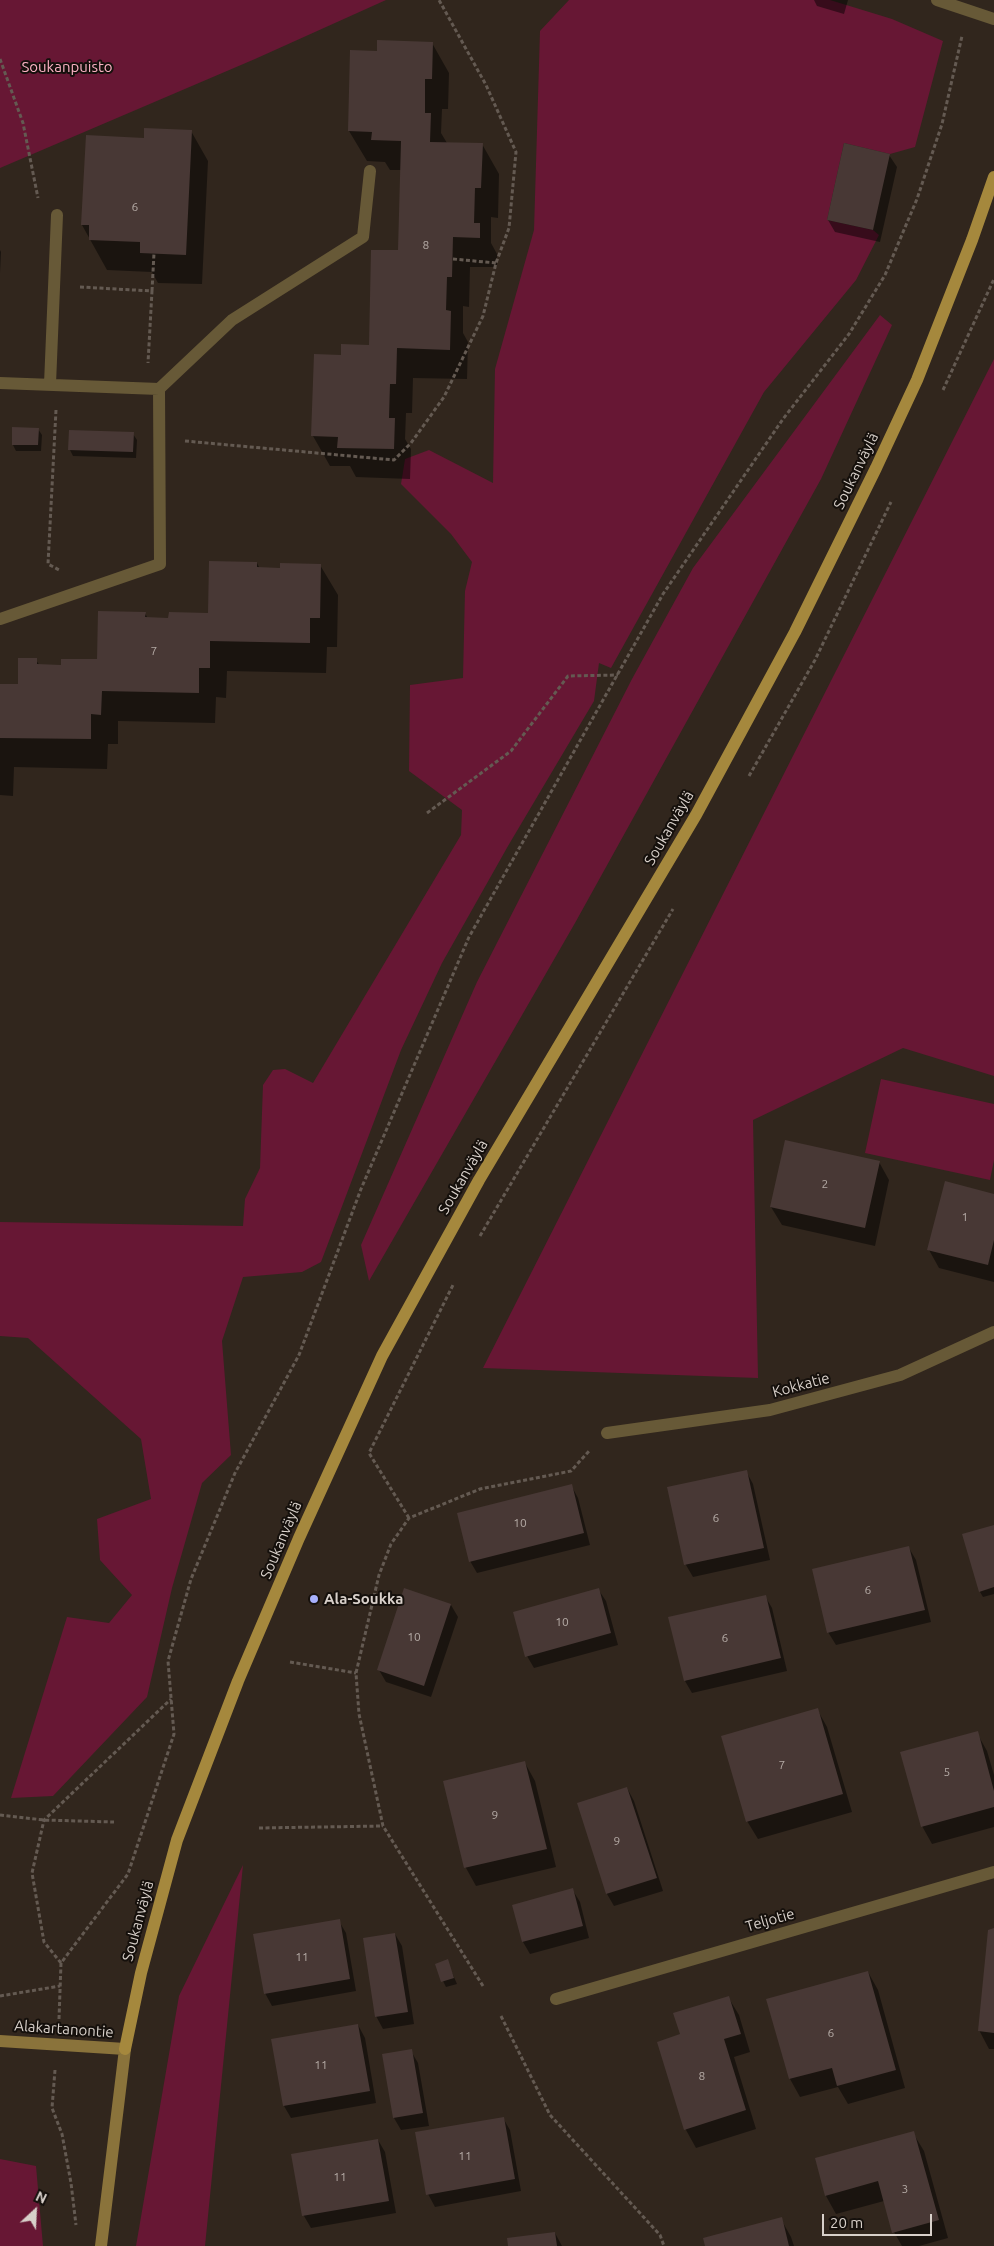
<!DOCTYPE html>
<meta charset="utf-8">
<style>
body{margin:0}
#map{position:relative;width:994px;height:2246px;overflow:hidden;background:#31261d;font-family:Ubuntu,sans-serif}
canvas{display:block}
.north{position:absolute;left:10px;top:2186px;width:50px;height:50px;-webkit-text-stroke:4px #15100c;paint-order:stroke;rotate:25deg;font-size:14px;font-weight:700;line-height:20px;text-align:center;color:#d8d0ca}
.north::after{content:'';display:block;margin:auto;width:18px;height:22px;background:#d8d0ca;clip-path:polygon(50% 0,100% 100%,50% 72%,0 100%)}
.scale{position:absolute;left:822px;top:2214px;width:110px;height:22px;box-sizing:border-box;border:2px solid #d8d0ca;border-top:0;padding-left:6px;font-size:15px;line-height:18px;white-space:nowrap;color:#d8d0ca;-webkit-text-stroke:4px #15100c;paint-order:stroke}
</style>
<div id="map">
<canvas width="994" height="2246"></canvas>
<div class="north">N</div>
<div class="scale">20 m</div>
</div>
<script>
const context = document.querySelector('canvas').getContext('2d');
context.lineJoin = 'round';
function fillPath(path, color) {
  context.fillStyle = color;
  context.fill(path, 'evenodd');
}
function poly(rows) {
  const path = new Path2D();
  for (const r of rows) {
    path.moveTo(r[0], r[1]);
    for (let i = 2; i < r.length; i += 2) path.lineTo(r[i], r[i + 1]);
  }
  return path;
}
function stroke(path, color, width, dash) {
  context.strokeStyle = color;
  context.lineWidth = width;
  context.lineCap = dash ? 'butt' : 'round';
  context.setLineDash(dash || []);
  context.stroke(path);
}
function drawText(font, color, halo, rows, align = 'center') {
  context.font = font + ' Ubuntu,sans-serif';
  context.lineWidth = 4;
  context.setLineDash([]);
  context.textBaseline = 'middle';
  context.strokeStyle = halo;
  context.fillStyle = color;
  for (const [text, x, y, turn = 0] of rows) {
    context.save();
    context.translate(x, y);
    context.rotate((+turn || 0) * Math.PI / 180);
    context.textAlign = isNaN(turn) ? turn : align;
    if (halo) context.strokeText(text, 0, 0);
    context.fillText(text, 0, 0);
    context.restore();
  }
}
const green = poly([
 [0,0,386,0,255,59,0,168],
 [569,0,830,0,892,19,943,41,915,147,890,154,844,143,827,220,873,230,879,235,856,280,764,392,611,668,599,663,594,701,508,846,442,963,401,1050,321,1262,302,1272,243,1277,222,1341,231,1455,202,1483,172,1588,147,1697,53,1796,11,1798,67,1617,109,1623,132,1595,100,1560,97,1519,151,1499,141,1439,28,1338,0,1336,0,1222,243,1226,245,1199,260,1168,263,1085,273,1070,285,1069,313,1083,461,835,462,810,409,771,410,685,463,678,465,591,472,562,451,534,401,484,405,459,429,450,493,483,495,369,534,230,540,31],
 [880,315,892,325,821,479,575,923,369,1281,361,1245,477,982,632,679,693,568],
 [994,359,994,1076,903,1048,753,1120,758,1378,483,1368],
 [881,1079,994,1104,994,1160,990,1180,865,1153],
 [243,1865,205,2246,136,2246,179,1996],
 [0,2159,36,2166,43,2246,0,2246]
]);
const shadow = poly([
 [814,0,848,0,844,14,817,6],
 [432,43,449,73,448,109,442,109,441,133,447,143,482,144,499,174,498,218,491,217,491,243,497,254,497,267,470,267,469,307,463,306,463,333,468,342,467,379,413,378,412,413,406,413,405,439,411,449,410,479,356,477,350,466,330,466,313,436,342,356,370,346,399,251,401,170,390,170,385,162,367,161,349,131,351,52,378,52],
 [191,131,208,161,202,284,158,283,152,272,107,270,82,225,87,137,145,139],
 [889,155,897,167,880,242,835,232,828,220],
 [0,250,1,252,0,273],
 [38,429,42,435,41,451,16,451,13,445],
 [70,432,133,434,137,440,136,458,73,456,70,450],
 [257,563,260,569,281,569,320,565,338,595,337,647,327,647,326,673,227,671,226,698,216,697,215,723,118,721,118,744,108,744,107,769,14,767,13,796,0,795,0,685,19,685,36,660,40,666,62,666,98,661,145,613,148,619,170,619,209,615],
 [879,1162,889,1180,875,1246,782,1225,771,1207],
 [994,1195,994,1282,939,1268,929,1250],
 [746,1471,753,1484,770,1560,693,1577,686,1565,669,1488],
 [571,1485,578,1498,590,1545,477,1573,470,1561],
 [994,1526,994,1594,983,1597,980,1592],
 [909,1548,916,1560,931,1622,836,1645,828,1632],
 [598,1589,606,1601,618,1645,534,1668,527,1656],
 [765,1596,772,1608,787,1671,692,1693,685,1681],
 [451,1605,458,1617,431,1697,386,1682,379,1670],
 [817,1709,827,1727,852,1812,758,1839,747,1821],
 [977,1733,987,1751,994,1775,994,1827,932,1844,922,1826],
 [525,1763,535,1781,556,1867,476,1886,466,1868,445,1782],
 [627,1788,634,1801,663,1891,614,1906,607,1894,578,1804],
 [572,1889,580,1902,589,1938,530,1954,523,1942,513,1906],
 [339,1921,346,1933,356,1991,272,2006,265,1993],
 [994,1930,994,2049,989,2049,979,2030],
 [395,1934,402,1946,414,2024,383,2029,376,2016],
 [447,1961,457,1984,446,1987,443,1981],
 [868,1972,878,1990,905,2088,848,2104,838,2087,800,2097,790,2079,768,2000],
 [728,1997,739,2015,750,2052,734,2057,756,2129,696,2148,686,2130,658,2042,681,2035],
 [358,2025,365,2038,376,2103,291,2118,284,2106],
 [411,2051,418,2063,429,2126,401,2130,394,2118],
 [503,2118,510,2130,521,2191,435,2207,428,2194],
 [913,2133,924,2151,948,2238,919,2246,902,2246,894,2232,884,2201,836,2214,826,2196,816,2159],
 [378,2140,385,2152,396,2213,311,2228,304,2216,293,2155],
 [781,2219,791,2237,794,2246,707,2246],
 [555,2233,562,2246,509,2246]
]);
const building = poly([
 [377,40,433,42,432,79,425,79,425,113,431,113,430,142,483,143,481,188,475,188,474,223,480,223,480,238,453,237,452,277,447,277,446,310,451,311,450,350,397,348,396,384,390,384,389,418,395,418,394,449,337,448,338,437,311,436,314,354,341,355,341,344,369,345,371,250,398,250,401,141,371,140,372,132,348,131,350,50,377,51],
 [144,128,192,130,186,255,140,253,140,242,89,240,89,225,81,225,86,135,144,138],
 [844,143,890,154,873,230,827,220],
 [12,427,39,428,38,445,12,445],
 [69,430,134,432,133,452,68,450],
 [209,561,257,562,257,567,280,568,280,563,321,564,320,618,310,618,310,643,210,641,210,668,199,668,199,693,102,691,101,715,91,714,91,739,0,738,0,684,18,684,18,658,37,658,37,664,61,665,61,659,97,659,98,611,146,612,145,617,168,618,169,612,208,613],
 [785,1140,880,1161,865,1228,770,1207],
 [945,1181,994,1194,994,1240,988,1265,927,1250],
 [747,1470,764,1548,684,1565,667,1487],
 [572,1484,584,1533,469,1562,457,1513],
 [994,1525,994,1587,979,1592,962,1534],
 [909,1546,925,1610,827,1633,812,1569],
 [404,1588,451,1604,424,1686,377,1670],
 [599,1588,611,1633,525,1657,513,1612],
 [766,1595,781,1658,684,1681,668,1617],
 [818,1708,843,1794,746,1822,721,1736],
 [978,1731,994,1791,994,1807,921,1827,900,1752],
 [525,1761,547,1849,464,1868,443,1781],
 [627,1787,657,1878,606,1894,577,1803],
 [573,1888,583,1926,522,1942,512,1905],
 [340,1919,350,1979,264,1994,253,1934],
 [994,1928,994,2033,978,2031,988,1930],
 [395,1933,408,2012,375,2017,363,1938],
 [448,1959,454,1978,441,1982,435,1964],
 [868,1971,896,2070,837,2086,832,2068,789,2079,766,1999],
 [729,1996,741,2034,724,2039,746,2110,684,2130,657,2042,680,2034,673,2013],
 [358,2024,370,2091,283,2106,271,2039],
 [412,2049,423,2113,393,2118,382,2054],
 [504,2117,515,2179,426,2195,415,2132],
 [914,2131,939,2220,892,2233,878,2181,825,2196,815,2158],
 [378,2139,389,2201,302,2216,291,2154],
 [782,2217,789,2246,705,2246,703,2238],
 [555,2232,557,2246,508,2246,507,2238]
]);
const path = poly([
 [0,59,23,123,38,198],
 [453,259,496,263],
 [80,287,152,291,148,363],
 [152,291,154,253],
 [943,390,994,279],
 [56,410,48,564,61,571],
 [185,441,394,460,411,443,444,397,483,316,496,263,509,228,516,152,486,85,439,0],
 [749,776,815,660,891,502],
 [427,813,511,751,568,676,618,675],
 [480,1236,673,909],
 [409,1518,369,1453,454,1283],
 [290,1662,356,1673],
 [0,1815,44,1820,114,1822],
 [259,1828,383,1826],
 [61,1963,44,1942,32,1873,44,1820,171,1699],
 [483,1986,383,1826,359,1714,356,1673,379,1575,391,1544,409,1518,480,1489,571,1471,589,1451],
 [0,1996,60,1986],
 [501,2016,550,2115,660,2235,664,2246],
 [59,2019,61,1963,128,1874,174,1734,168,1661,191,1579,235,1473,299,1355,361,1189,469,937,663,594,783,419,849,334,885,275,917,199,942,124,962,36],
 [55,2070,52,2108,62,2134,71,2183,76,2225]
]);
const lane = poly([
 [937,0,994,19],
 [0,383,159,389,232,320,363,237,370,171],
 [50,384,57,215],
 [0,619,160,564,159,389]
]);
const street = poly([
 [607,1433,770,1410,900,1375,994,1332],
 [556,1999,994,1872]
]);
const secondary = poly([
 [0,2041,125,2049,101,2246]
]);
const primary = poly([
 [125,2049,141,1973,177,1840,238,1681,299,1538,382,1356,479,1180,696,815,795,632,876,468,917,380,972,240,994,177]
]);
const markers = [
 [314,1599,5,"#a7b0fc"]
];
const numberNames = [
 ["6",135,207],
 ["8",426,245],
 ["7",154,651],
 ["2",825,1184],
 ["1",965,1217],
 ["6",716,1518],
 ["10",520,1523],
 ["6",868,1590],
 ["10",562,1622],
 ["10",414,1637],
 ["6",725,1638],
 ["7",782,1765],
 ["5",947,1772],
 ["9",495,1815],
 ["9",617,1841],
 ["11",302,1957],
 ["6",831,2033],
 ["11",321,2065],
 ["8",702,2076],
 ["11",465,2156],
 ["11",340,2177],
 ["3",905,2189]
];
const parkNames = [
 ["Soukanpuisto",67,67]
];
const streetNames = [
 ["Soukanväylä",856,471,-64],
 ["Soukanväylä",669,828,-60],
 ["Soukanväylä",463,1177,-60],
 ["Kokkatie",801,1385,-15],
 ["Soukanväylä",281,1540,-67],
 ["Teljotie",770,1920,-16],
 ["Soukanväylä",138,1921,-75],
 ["Alakartanontie",64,2029,4]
];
const poiNames = [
 ["Ala-Soukka",324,1599]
];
fillPath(green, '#671734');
fillPath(shadow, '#0007');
fillPath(building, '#483835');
stroke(path, '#645a52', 3, [4, 2.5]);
stroke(lane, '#675937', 12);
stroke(street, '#675937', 12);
stroke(secondary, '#8a733b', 12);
stroke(primary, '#a5883d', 12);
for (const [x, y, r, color] of markers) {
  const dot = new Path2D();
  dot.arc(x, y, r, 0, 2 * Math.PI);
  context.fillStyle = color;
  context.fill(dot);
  stroke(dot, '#15100c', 2);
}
drawText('12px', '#b4aaa5', null, numberNames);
drawText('15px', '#fbb2c4', '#15100c', parkNames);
drawText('15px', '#d8d0ca', '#15100c', streetNames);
drawText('bold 15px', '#d8d0ca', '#15100c', poiNames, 'left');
</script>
